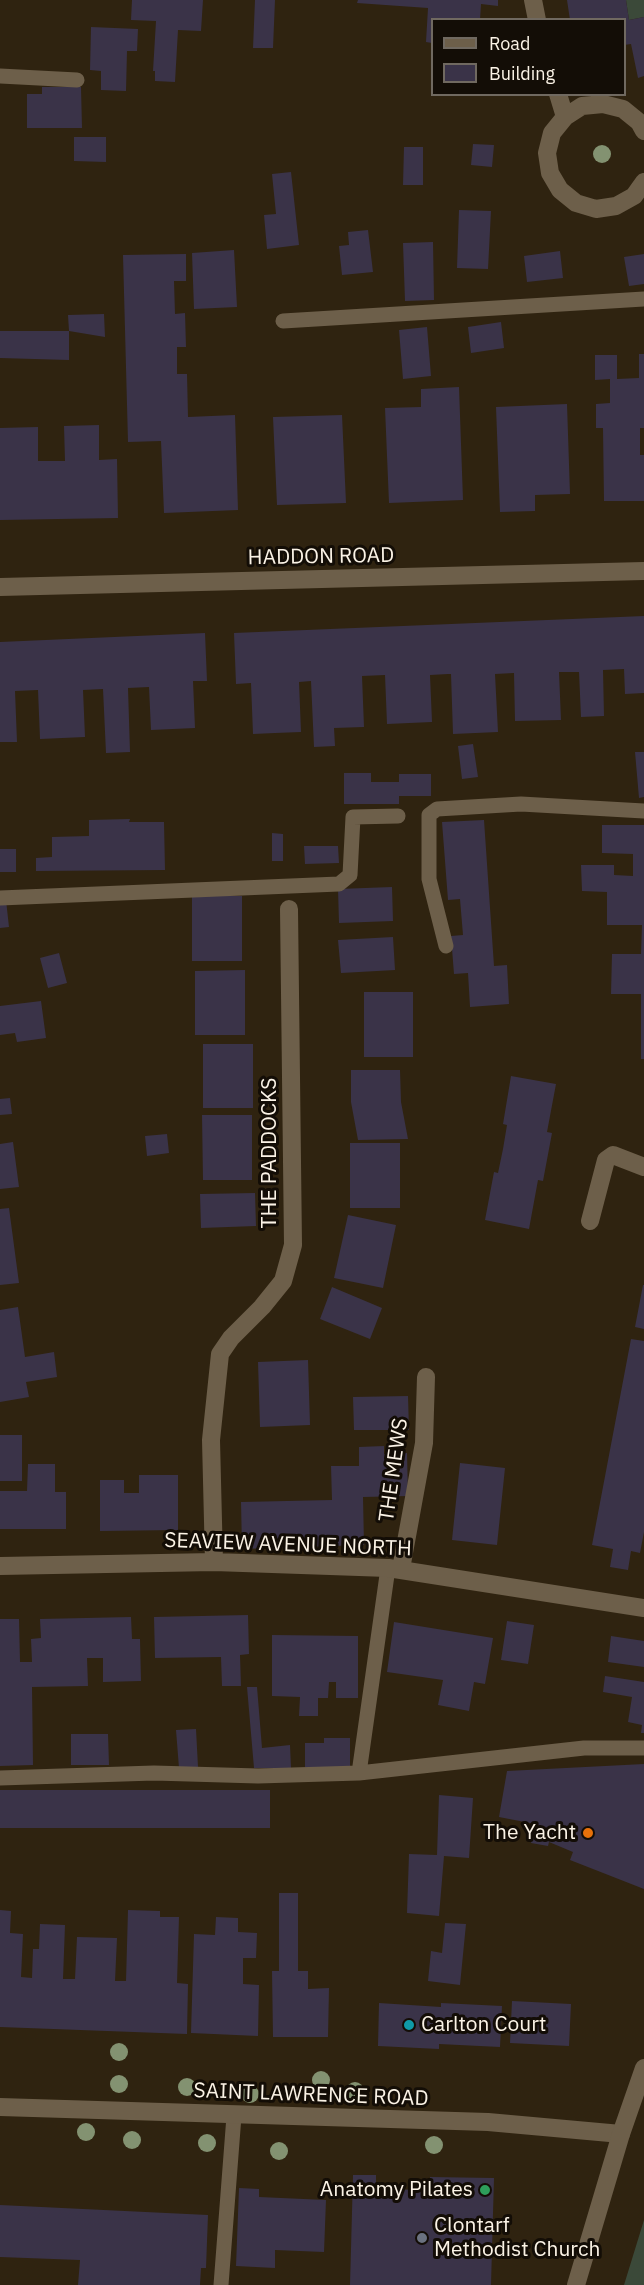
<!DOCTYPE html>
<style>
body{margin:0}
#map{position:relative;width:644px;height:2285px;overflow:hidden;background:#2f2310;font-family:"IBM Plex Sans",sans-serif}
canvas{display:block}
.legend{position:absolute;left:431px;top:18px;width:195px;height:78px;box-sizing:border-box;background:#130d06;border:2px solid #706960;margin:0;padding:8px 10px;list-style:none;font-size:18px;color:#fbf3e6}
.legend li{display:flex;align-items:center;gap:12px;height:30px}
.legend b{width:30px;border:2px solid #706960}
</style>
<div id="map">
<canvas width="644" height="2285"></canvas>
<ul class="legend">
<li><b style="height:8px;background:#6d5f4a"></b>Road</li>
<li><b style="height:16px;background:#3a3348"></b>Building</li>
</ul>
</div>
<script>
const context = document.querySelector('canvas').getContext('2d');
context.lineJoin = 'round';
function fillPath(path, color) {
  context.fillStyle = color;
  context.fill(path, 'evenodd');
}
function poly(rows) {
  const path = new Path2D();
  for (const r of rows) {
    path.moveTo(r[0], r[1]);
    for (let i = 2; i < r.length; i += 2) path.lineTo(r[i], r[i + 1]);
  }
  return path;
}
function stroke(path, color, width, dash) {
  context.strokeStyle = color;
  context.lineWidth = width;
  context.lineCap = dash ? 'butt' : 'round';
  context.setLineDash(dash || []);
  context.stroke(path);
}
function drawText(font, color, halo, rows, align = 'center') {
  context.font = font + ' "IBM Plex Sans",sans-serif';
  context.lineWidth = 6;
  context.setLineDash([]);
  context.textBaseline = 'middle';
  context.strokeStyle = halo;
  context.fillStyle = color;
  for (const [text, x, y, turn = 0] of rows) {
    context.save();
    context.translate(x, y);
    context.rotate((+turn || 0) * Math.PI / 180);
    context.textAlign = isNaN(turn) ? turn : align;
    if (halo) context.strokeText(text, 0, 0);
    context.fillText(text, 0, 0);
    context.restore();
  }
}
const green = poly([
 [626,0,644,0,644,17,629,20],
 [644,2220,644,2285,624,2285]
]);
const building = poly([
 [132,0,203,0,201,31,178,30,175,82,155,81,155,71,153,71,156,21,131,20],
 [255,0,275,0,273,48,253,48],
 [358,0,498,0,498,6,481,4,480,20,432,20,432,43,426,42,428,8,357,3],
 [567,0,626,0,629,20,644,17,644,76,638,78,631,44,624,45,624,20,570,20],
 [91,27,138,29,137,51,127,51,126,91,101,90,101,71,90,70],
 [42,87,81,87,82,128,27,128,27,94,42,94],
 [74,137,106,137,106,162,74,161],
 [473,144,494,145,492,167,471,165],
 [404,147,423,147,423,185,403,185],
 [291,172,299,245,267,249,264,215,276,214,272,174],
 [459,210,491,211,488,269,457,268],
 [368,230,373,272,342,275,339,246,349,245,348,232],
 [433,242,434,300,405,301,403,243],
 [234,250,237,307,194,309,192,253],
 [560,251,563,278,527,282,524,256],
 [186,254,186,281,174,281,175,314,185,313,186,347,177,347,177,374,187,374,188,417,235,415,238,510,164,513,161,441,128,442,123,255],
 [644,254,644,284,629,286,624,257],
 [104,314,105,337,69,331,68,315],
 [501,322,504,348,471,353,468,327],
 [427,327,431,376,403,379,399,330],
 [0,331,69,331,69,360,0,358],
 [639,354,644,354,644,428,640,428,640,455,644,455,644,501,604,501,603,428,596,428,596,404,610,403,610,379,595,380,595,355,617,355,617,379,639,378],
 [459,387,463,500,389,503,385,408,421,407,421,389],
 [567,404,570,494,535,495,535,511,500,512,496,407],
 [342,415,346,503,277,505,273,417],
 [99,425,99,460,117,459,118,518,0,520,0,428,38,427,38,461,65,461,64,426],
 [644,616,644,693,625,694,624,669,603,670,604,716,581,717,579,672,559,672,561,720,515,721,514,673,495,674,498,732,453,734,451,674,448,674,430,675,432,722,387,724,385,675,362,676,364,727,334,728,335,746,314,747,311,681,299,682,301,732,275,733,253,734,251,683,236,684,234,633],
 [205,633,207,681,193,681,195,728,151,730,149,687,128,688,130,752,106,753,103,689,83,690,85,737,40,739,38,690,15,691,17,742,0,742,0,642],
 [473,744,478,777,462,779,458,746],
 [635,752,644,752,644,797,639,798],
 [344,773,371,773,371,782,399,782,399,774,431,774,431,796,399,796,399,804,344,804],
 [130,819,129,822,164,822,165,870,36,871,36,858,52,857,52,837,89,836,89,820],
 [484,820,494,966,507,965,509,1004,470,1007,468,973,454,974,451,936,463,935,460,899,448,900,442,822],
 [602,825,644,825,644,1059,641,1059,641,994,611,994,612,954,641,954,642,925,607,925,607,892,582,891,581,865,614,865,614,875,633,876,633,854,602,853],
 [272,833,283,834,283,861,272,861],
 [304,846,338,846,339,863,305,864],
 [0,849,16,849,16,872,0,872],
 [392,887,393,921,339,923,338,889],
 [192,896,242,896,242,961,192,961],
 [6,900,9,927,0,928,0,901],
 [393,937,395,970,341,973,338,940],
 [59,953,67,983,48,988,40,958],
 [245,970,245,1035,195,1035,195,971],
 [364,992,413,992,413,1057,364,1057],
 [41,1001,46,1038,17,1042,15,1033,0,1035,0,1006],
 [203,1044,253,1044,253,1108,203,1108],
 [351,1070,400,1070,401,1102,408,1139,358,1140,351,1102],
 [511,1076,556,1084,547,1132,552,1133,543,1181,538,1180,529,1229,485,1220,494,1172,498,1173,503,1149,507,1125,503,1124],
 [10,1098,12,1114,0,1115,0,1099],
 [202,1115,252,1115,252,1180,203,1180],
 [167,1134,169,1153,147,1156,145,1136],
 [13,1142,19,1187,0,1189,0,1144],
 [350,1143,400,1143,400,1208,350,1208],
 [255,1193,256,1226,201,1228,200,1194],
 [9,1208,19,1283,0,1285,0,1209],
 [348,1215,396,1225,383,1288,334,1278],
 [643,1285,644,1285,644,1329,635,1327],
 [332,1287,382,1308,370,1339,320,1319],
 [18,1307,25,1357,54,1352,57,1377,26,1382,29,1397,0,1402,0,1310],
 [631,1339,644,1341,644,1532,640,1553,631,1551,628,1570,610,1567,613,1549,592,1545],
 [308,1360,310,1425,260,1427,258,1362],
 [408,1396,409,1430,354,1430,353,1397],
 [0,1435,22,1435,22,1481,0,1481],
 [384,1446,384,1454,407,1453,408,1496,363,1497,364,1545,242,1549,241,1502,332,1500,331,1466,359,1466,359,1447],
 [460,1463,505,1468,497,1545,452,1540],
 [28,1464,55,1464,55,1492,66,1492,66,1529,0,1529,0,1491,27,1491],
 [139,1475,178,1475,178,1530,100,1531,100,1480,124,1480,124,1493,139,1493],
 [248,1615,249,1654,240,1655,241,1686,222,1686,221,1657,155,1658,154,1617],
 [131,1617,132,1639,140,1639,141,1681,103,1682,103,1658,87,1658,88,1686,32,1687,33,1765,0,1766,0,1619,19,1619,20,1662,32,1662,31,1639,41,1638,40,1619],
 [507,1621,534,1625,528,1664,501,1660],
 [394,1622,493,1638,485,1684,474,1682,469,1711,438,1705,443,1680,387,1672],
 [272,1635,358,1636,358,1698,336,1698,336,1682,329,1682,328,1698,318,1698,318,1716,299,1716,300,1697,272,1696],
 [611,1636,644,1641,644,1667,608,1662],
 [605,1676,644,1682,644,1733,641,1733,642,1725,628,1722,632,1697,603,1692],
 [247,1687,257,1687,262,1748,290,1745,291,1768,254,1768],
 [196,1729,198,1767,179,1768,176,1730],
 [71,1734,108,1734,109,1765,71,1765],
 [324,1738,350,1738,350,1767,305,1767,305,1743,324,1743],
 [644,1764,644,1889,570,1860,573,1852,549,1842,548,1846,531,1843,535,1824,499,1817,507,1771],
 [0,1790,270,1790,270,1828,0,1828],
 [439,1795,473,1798,469,1858,444,1856,439,1916,407,1913,409,1854,437,1855],
 [279,1893,298,1893,298,1971,308,1971,308,1989,329,1988,328,2037,273,2037,272,1971,279,1971],
 [0,1910,11,1911,10,1933,23,1934,21,1977,32,1978,33,1949,39,1949,40,1924,65,1925,63,1979,75,1979,77,1937,117,1938,115,1981,126,1981,128,1910,160,1911,160,1917,179,1917,177,1983,188,1984,187,2034,0,2027],
 [216,1917,238,1918,238,1932,257,1933,256,1958,243,1958,243,1984,259,1985,258,2036,191,2033,194,1934,215,1935],
 [445,1923,466,1924,460,1985,428,1981,431,1951,442,1953],
 [512,2001,571,2004,569,2046,510,2043],
 [379,2003,441,2007,441,2003,502,2006,500,2047,439,2044,439,2049,378,2046],
 [353,2175,376,2175,376,2189,430,2190,430,2177,494,2178,491,2285,350,2285],
 [239,2188,259,2189,259,2197,326,2200,324,2252,275,2250,275,2268,236,2266],
 [0,2205,208,2215,206,2268,201,2268,200,2285,78,2285,80,2260,0,2257]
]);
const lane = poly([
 [0,76,77,80],
 [283,321,644,299],
 [0,898,339,884,350,875,353,817,398,816],
 [446,946,429,879,429,815,437,809,521,804,644,811],
 [359,1773,388,1568],
 [0,1778,154,1773,258,1776,359,1773,584,1748,644,1748],
 [221,2285,234,2116]
]);
const street = poly([
 [533,0,537,20],
 [558,94,565,117],
 [644,131,639,122,623,109,603,104,582,106,565,117,552,133,547,153,550,173,560,190,576,203,596,209,616,206,634,196,644,182],
 [0,587,644,571],
 [590,1221,606,1160,613,1155,644,1167],
 [214,1562,211,1440,220,1354,231,1338,262,1307,283,1281,293,1245,289,909],
 [0,1566,214,1562,388,1568,644,1608],
 [401,1569,424,1443,426,1377],
 [0,2107,488,2122,621,2134]
]);
const secondary = poly([
 [576,2285,621,2134,644,2068]
]);
const trees = [
 [602,154],
 [119,2052],
 [321,2080],
 [119,2084],
 [187,2087],
 [355,2091],
 [250,2094],
 [86,2132],
 [132,2140],
 [207,2143],
 [434,2145],
 [279,2151]
];
const markers = [
 [588,1833,6,"#e8710a"],
 [409,2025,6,"#0f9aa8"],
 [485,2190,6,"#2e9e5b"],
 [422,2238,6,"#6b7280"]
];
const streetNames = [
 ["HADDON ROAD",321,557,-1],
 ["THE PADDOCKS",270,1153,-90],
 ["THE MEWS",394,1470,-82],
 ["SEAVIEW AVENUE NORTH",288,1545,2],
 ["SAINT LAWRENCE ROAD",311,2095,2]
];
const poiNames = [
 ["The Yacht",576,1833],
 ["Carlton Court",421,2025,"left"],
 ["Anatomy Pilates",473,2190],
 ["Clontarf",434,2226,"left"],
 ["Methodist Church",434,2250,"left"]
];
fillPath(green, '#3b4939');
fillPath(building, '#3a3348');
stroke(lane, '#6d5f4a', 15);
stroke(street, '#6d5f4a', 18);
stroke(secondary, '#6d5f4a', 18);
context.fillStyle = '#839271';
for (const [x, y] of trees) {
  context.beginPath();
  context.arc(x, y, 9, 0, 2 * Math.PI);
  context.fill();
}
for (const [x, y, r, color] of markers) {
  const dot = new Path2D();
  dot.arc(x, y, r, 0, 2 * Math.PI);
  context.fillStyle = color;
  context.fill(dot);
  stroke(dot, '#130d06', 2);
}
drawText('21px', '#fbf3e6', '#130d06', streetNames);
drawText('21px', '#fbf3e6', '#130d06', poiNames, 'right');
</script>
